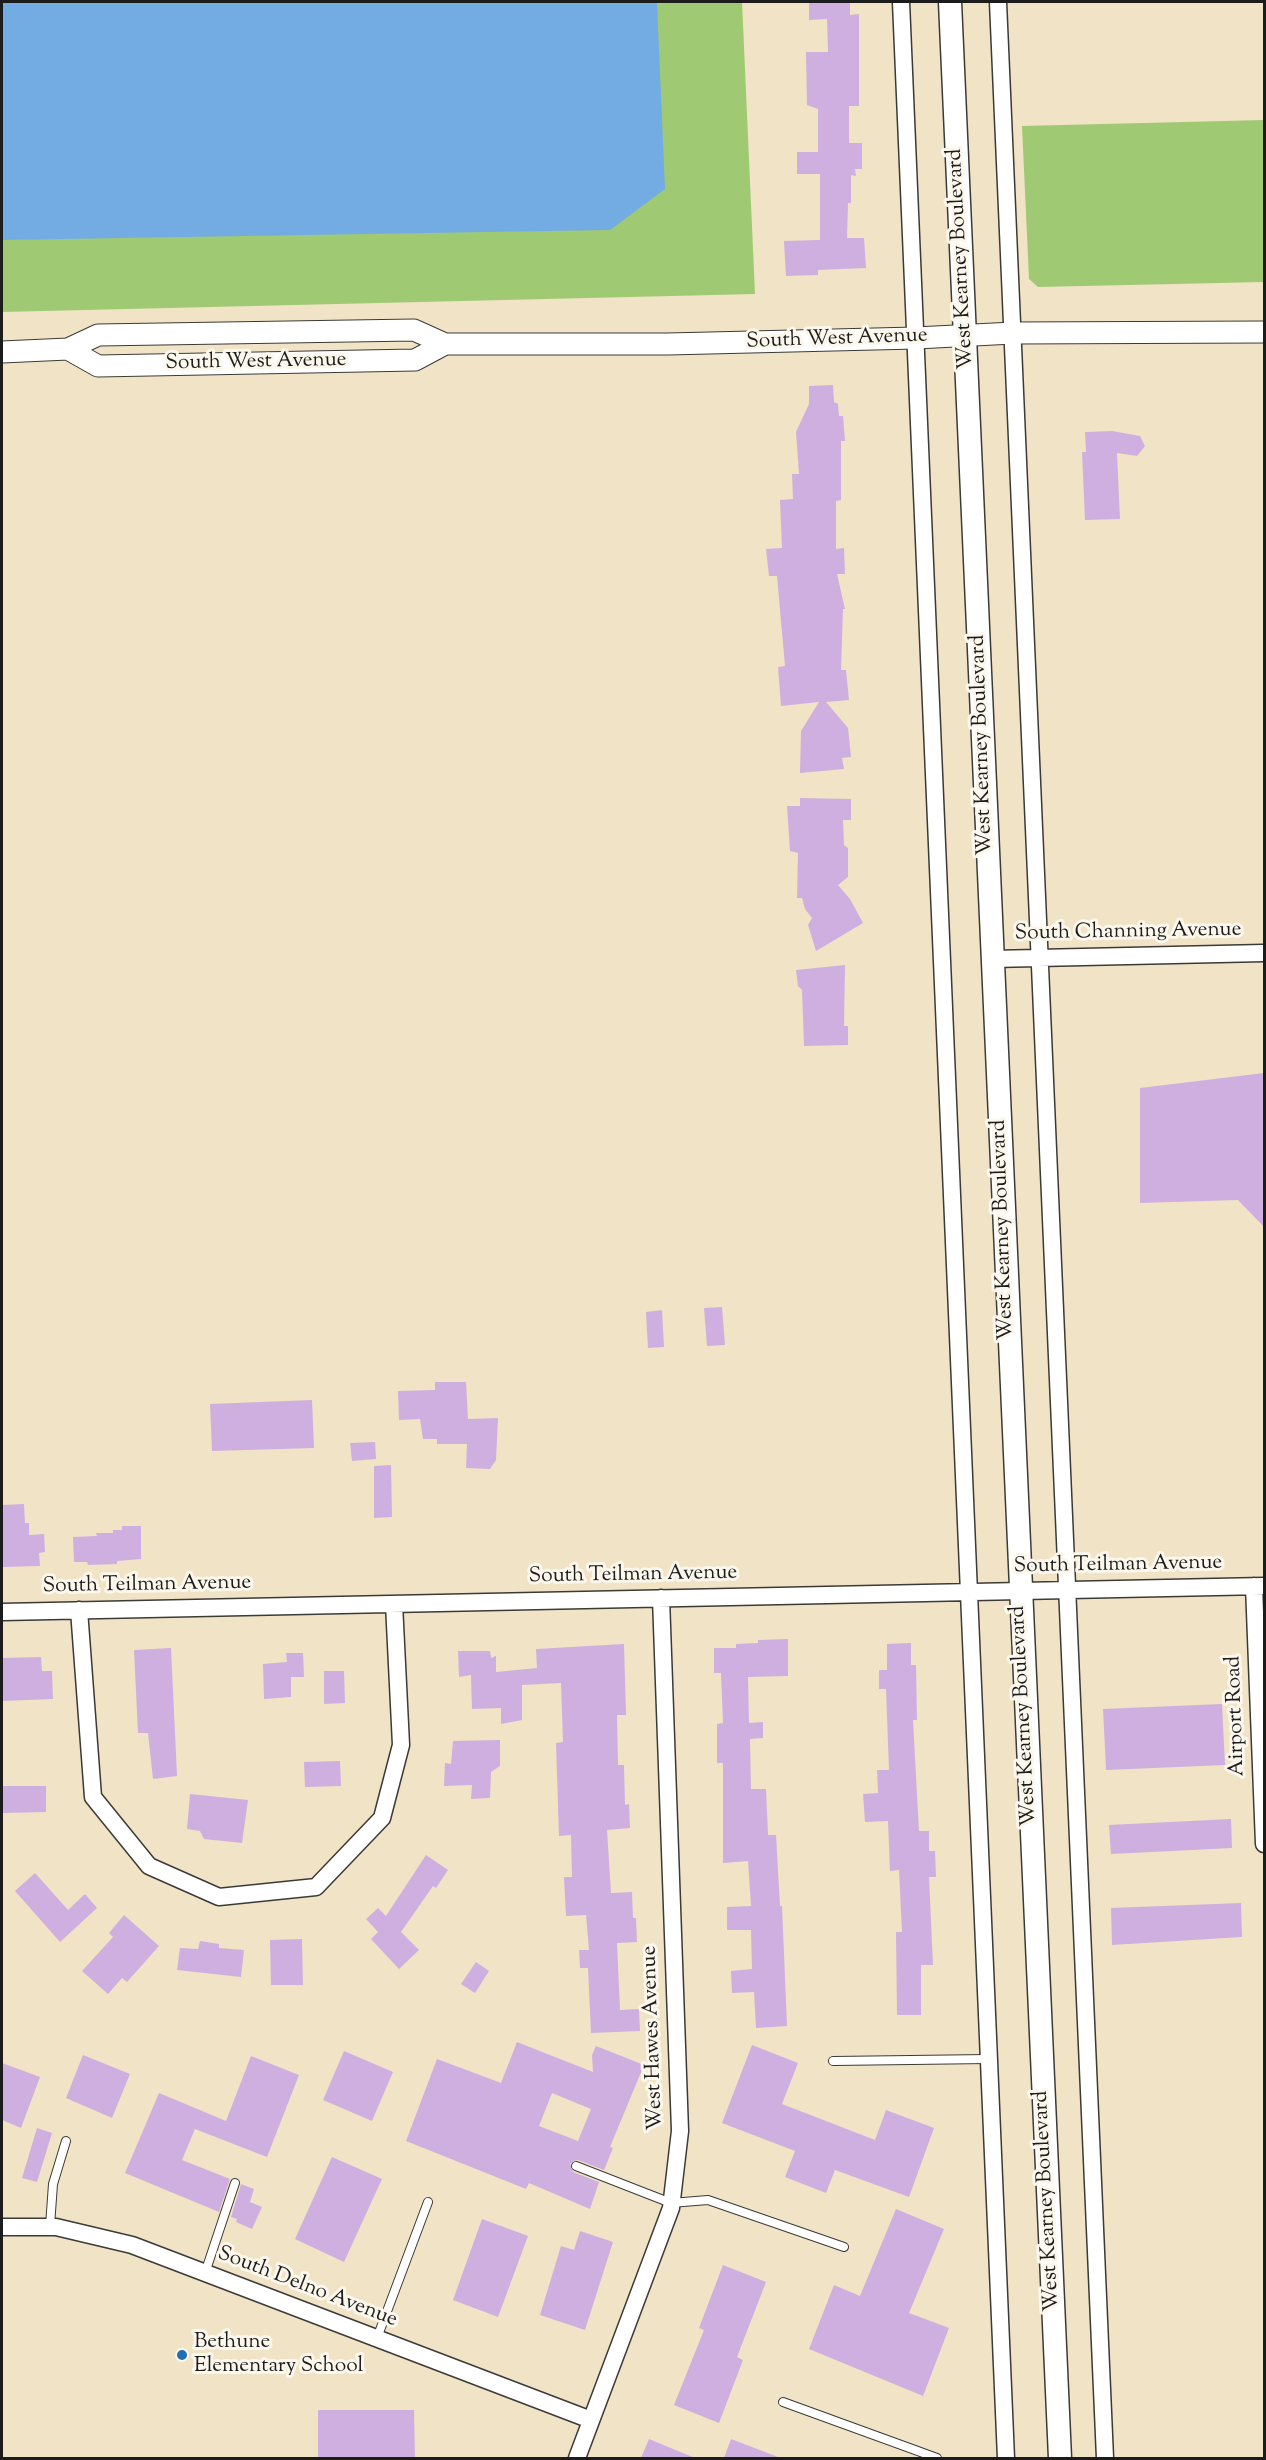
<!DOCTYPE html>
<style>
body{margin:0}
#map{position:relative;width:1266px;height:2460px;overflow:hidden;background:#f1e3c6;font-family:"Sorts Mill Goudy",serif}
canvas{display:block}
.frame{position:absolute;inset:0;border:3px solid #1c1c1c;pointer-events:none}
</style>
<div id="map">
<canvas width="1266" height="2460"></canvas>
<div class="frame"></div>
</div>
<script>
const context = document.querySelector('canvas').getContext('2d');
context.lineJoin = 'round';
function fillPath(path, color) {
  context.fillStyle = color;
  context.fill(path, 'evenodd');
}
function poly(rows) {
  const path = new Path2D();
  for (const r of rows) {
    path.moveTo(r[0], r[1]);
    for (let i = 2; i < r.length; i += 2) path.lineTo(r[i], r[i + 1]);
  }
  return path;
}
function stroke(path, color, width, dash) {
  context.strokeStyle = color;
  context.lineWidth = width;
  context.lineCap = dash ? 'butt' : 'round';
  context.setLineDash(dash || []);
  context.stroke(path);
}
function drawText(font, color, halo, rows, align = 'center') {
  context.font = font + ' "Sorts Mill Goudy",serif';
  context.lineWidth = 6;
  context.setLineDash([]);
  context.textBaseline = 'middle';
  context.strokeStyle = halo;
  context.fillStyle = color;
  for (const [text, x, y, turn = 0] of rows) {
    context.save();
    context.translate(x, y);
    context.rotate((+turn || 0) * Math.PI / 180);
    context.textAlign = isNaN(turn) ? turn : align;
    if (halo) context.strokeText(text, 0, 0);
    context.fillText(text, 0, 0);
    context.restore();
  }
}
const green = poly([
 [2,2,742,2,755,294,2,312],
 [1264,120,1264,282,1038,287,1029,279,1022,126]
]);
const water = poly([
 [2,2,657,2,665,189,610,230,2,240]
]);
const building = poly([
 [809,2,850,2,850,15,859,14,859,106,849,106,849,143,862,143,862,169,855,169,856,176,851,175,851,203,848,203,847,238,864,238,866,268,818,270,818,275,786,276,784,241,820,240,820,174,797,174,797,152,818,152,818,109,807,105,806,52,828,52,827,19,809,20],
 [833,385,834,402,838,404,839,416,843,416,845,441,841,441,841,500,836,501,836,549,844,548,845,574,837,574,845,609,843,609,841,670,846,670,849,700,826,702,848,728,851,757,842,758,844,769,800,773,801,731,819,702,781,706,778,667,785,666,777,576,769,576,766,549,782,548,780,500,793,499,792,474,799,474,796,432,809,404,809,386],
 [1112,431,1140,436,1145,446,1137,456,1117,453,1120,519,1085,520,1082,452,1086,452,1085,432],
 [800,798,851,799,851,820,843,820,844,845,848,848,848,877,838,885,850,899,863,923,816,951,808,925,812,918,805,909,802,898,797,898,798,853,790,851,787,806,800,806],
 [845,965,844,1026,848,1026,848,1045,804,1046,802,990,798,986,796,970],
 [1264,1073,1264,1227,1238,1200,1140,1203,1140,1088],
 [722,1307,725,1345,707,1346,704,1308],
 [662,1310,664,1347,648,1348,646,1312],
 [435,1382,466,1382,468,1419,498,1418,496,1460,490,1469,466,1468,467,1444,437,1444,437,1439,423,1439,420,1419,399,1420,398,1391,435,1390],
 [312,1400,314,1448,212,1451,210,1404],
 [375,1442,376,1459,352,1461,350,1443],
 [391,1465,392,1517,374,1518,374,1466],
 [24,1504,25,1523,29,1523,29,1535,44,1534,45,1552,39,1553,40,1566,2,1567,2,1505],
 [122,1526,141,1526,141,1559,117,1561,117,1564,88,1565,87,1562,74,1562,73,1537,97,1536,96,1533,113,1533,113,1530,122,1530],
 [788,1639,788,1676,748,1677,749,1723,763,1722,763,1738,750,1739,751,1789,766,1789,768,1835,776,1835,780,1906,782,1906,787,2026,756,2028,754,1992,732,1993,731,1971,752,1969,751,1930,727,1930,727,1907,751,1906,748,1861,723,1863,723,1763,717,1763,717,1724,723,1723,721,1673,714,1673,714,1648,736,1648,736,1644,758,1643,758,1640],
 [911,1643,911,1665,916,1665,917,1720,913,1720,919,1831,929,1831,929,1851,935,1851,936,1877,929,1877,933,1965,921,1965,921,2015,897,2015,896,1932,902,1932,899,1870,890,1871,888,1821,865,1822,863,1794,878,1793,877,1770,889,1770,886,1689,879,1689,879,1670,887,1670,887,1644],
 [624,1644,626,1715,617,1715,618,1765,624,1765,625,1805,629,1804,630,1828,607,1830,611,1893,632,1892,633,1918,636,1918,637,1942,617,1943,620,2010,639,2009,640,2031,591,2033,588,1968,580,1968,579,1950,589,1950,586,1915,566,1916,564,1877,572,1877,571,1835,559,1836,556,1743,563,1742,561,1683,522,1685,522,1720,501,1724,501,1708,472,1709,471,1675,459,1677,458,1651,490,1651,491,1658,496,1656,496,1672,537,1668,536,1649],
 [171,1648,177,1776,153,1779,148,1733,138,1733,134,1650],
 [286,1653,303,1653,304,1677,291,1677,291,1697,264,1699,263,1664,287,1662],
 [41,1657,42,1671,52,1671,53,1699,2,1701,2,1658],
 [324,1671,344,1671,345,1703,324,1704],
 [1222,1704,1225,1765,1106,1770,1103,1709],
 [500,1740,500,1766,491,1772,490,1798,471,1799,472,1785,444,1786,445,1763,451,1764,453,1741],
 [340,1761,341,1786,305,1787,304,1762],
 [2,1786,46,1786,46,1812,2,1813],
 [190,1794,248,1800,242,1843,204,1839,200,1831,187,1829],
 [1231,1819,1232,1848,1111,1854,1109,1825],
 [426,1855,448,1870,436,1888,433,1886,401,1932,419,1950,399,1969,371,1939,378,1932,366,1919,378,1908,386,1916],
 [35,1873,68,1910,85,1894,97,1908,60,1942,15,1891],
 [1241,1903,1242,1937,1112,1945,1111,1908],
 [124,1915,159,1946,127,1982,122,1978,108,1994,82,1971,113,1937,109,1933],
 [302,1939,303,1985,271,1985,270,1940],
 [200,1941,219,1944,219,1948,244,1950,241,1977,177,1970,180,1948,198,1949],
 [476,1962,489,1971,475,1993,461,1984],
 [517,2042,593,2072,592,2055,596,2046,644,2065,610,2147,613,2148,604,2170,578,2160,573,2161,570,2164,573,2172,599,2182,590,2209,529,2183,526,2189,406,2141,437,2059,501,2083],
 [552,2093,591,2109,578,2141,539,2126],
 [752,2045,798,2063,782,2104,875,2140,886,2110,934,2128,909,2197,835,2170,826,2193,785,2177,795,2151,722,2123],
 [344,2051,393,2072,372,2121,323,2100],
 [83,2055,130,2074,112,2118,66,2098],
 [251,2056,299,2075,267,2157,195,2129,182,2160,230,2179,219,2212,125,2173,159,2093,226,2121],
 [2,2063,40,2077,21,2128,2,2120],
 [37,2128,52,2133,37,2182,22,2178],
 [332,2157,382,2179,344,2262,295,2239],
 [241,2184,254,2189,250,2202,262,2207,252,2229,236,2222,237,2219,231,2217],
 [896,2209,944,2229,909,2313,949,2328,923,2396,809,2349,834,2285,860,2296],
 [482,2219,528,2236,498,2317,453,2300],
 [580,2231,613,2242,585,2330,540,2315,561,2246,574,2250],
 [723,2265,766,2282,737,2357,743,2360,719,2423,674,2405,704,2330,699,2328],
 [318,2410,414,2410,415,2458,318,2458],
 [649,2439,695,2458,641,2458],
 [731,2439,778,2457,778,2458,724,2458]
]);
const service = poly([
 [833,2061,989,2059],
 [576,2166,671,2203,708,2200,844,2247],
 [50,2226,53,2184,66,2141],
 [205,2273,235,2183],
 [377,2338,428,2202],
 [783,2402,937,2458]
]);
const minor = poly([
 [901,2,1006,2458],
 [998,2,1105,2458],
 [992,959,1264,953],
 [1254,1586,1264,1844],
 [79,1610,93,1797,149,1866,219,1897,316,1887,382,1818,401,1745,394,1604],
 [2,1612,1264,1586],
 [2,2227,56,2227,132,2245,591,2420],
 [577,2458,671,2208,680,2131,661,1598]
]);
const tertiary = poly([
 [68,349,98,366,415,360,445,344],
 [2,352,68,349,98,335,414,330,445,344,668,344,916,338,1013,333,1264,332]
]);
const secondary = poly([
 [950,2,1060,2458]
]);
const markers = [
 [182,2355,6,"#1f6fb2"]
];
const streetNames = [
 ["West Kearney Boulevard",962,259,-93],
 ["South West Avenue",837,340,-2],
 ["South West Avenue",256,363,-1],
 ["West Kearney Boulevard",983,745,-92],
 ["South Channing Avenue",1128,933,-1],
 ["West Kearney Boulevard",1004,1230,-92],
 ["South Teilman Avenue",1118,1566,-1],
 ["South Teilman Avenue",633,1576,-1],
 ["South Teilman Avenue",147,1586,-1],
 ["West Kearney Boulevard",1025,1716,-93],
 ["Airport Road",1237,1716,-92],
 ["West Hawes Avenue",654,2038,-92],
 ["West Kearney Boulevard",1048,2201,-93],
 ["South Delno Avenue",307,2288,21]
];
const poiNames = [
 ["Bethune",194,2343],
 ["Elementary School",194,2367]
];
fillPath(green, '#a0c974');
fillPath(water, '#73ace3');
fillPath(building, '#cfafdf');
stroke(service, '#3c3a36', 10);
stroke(minor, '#3c3a36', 19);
stroke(tertiary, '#3c3a36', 23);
stroke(secondary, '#3c3a36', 25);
stroke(service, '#fff', 8);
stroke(minor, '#fff', 16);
stroke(tertiary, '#fff', 21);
stroke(secondary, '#fff', 22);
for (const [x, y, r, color] of markers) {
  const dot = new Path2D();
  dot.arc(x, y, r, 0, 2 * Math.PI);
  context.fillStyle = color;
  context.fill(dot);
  stroke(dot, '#fbf7ec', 2);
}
drawText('21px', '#1c1c1c', '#fbf7ec', streetNames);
drawText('21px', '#1c1c1c', '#fbf7ec', poiNames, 'left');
</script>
